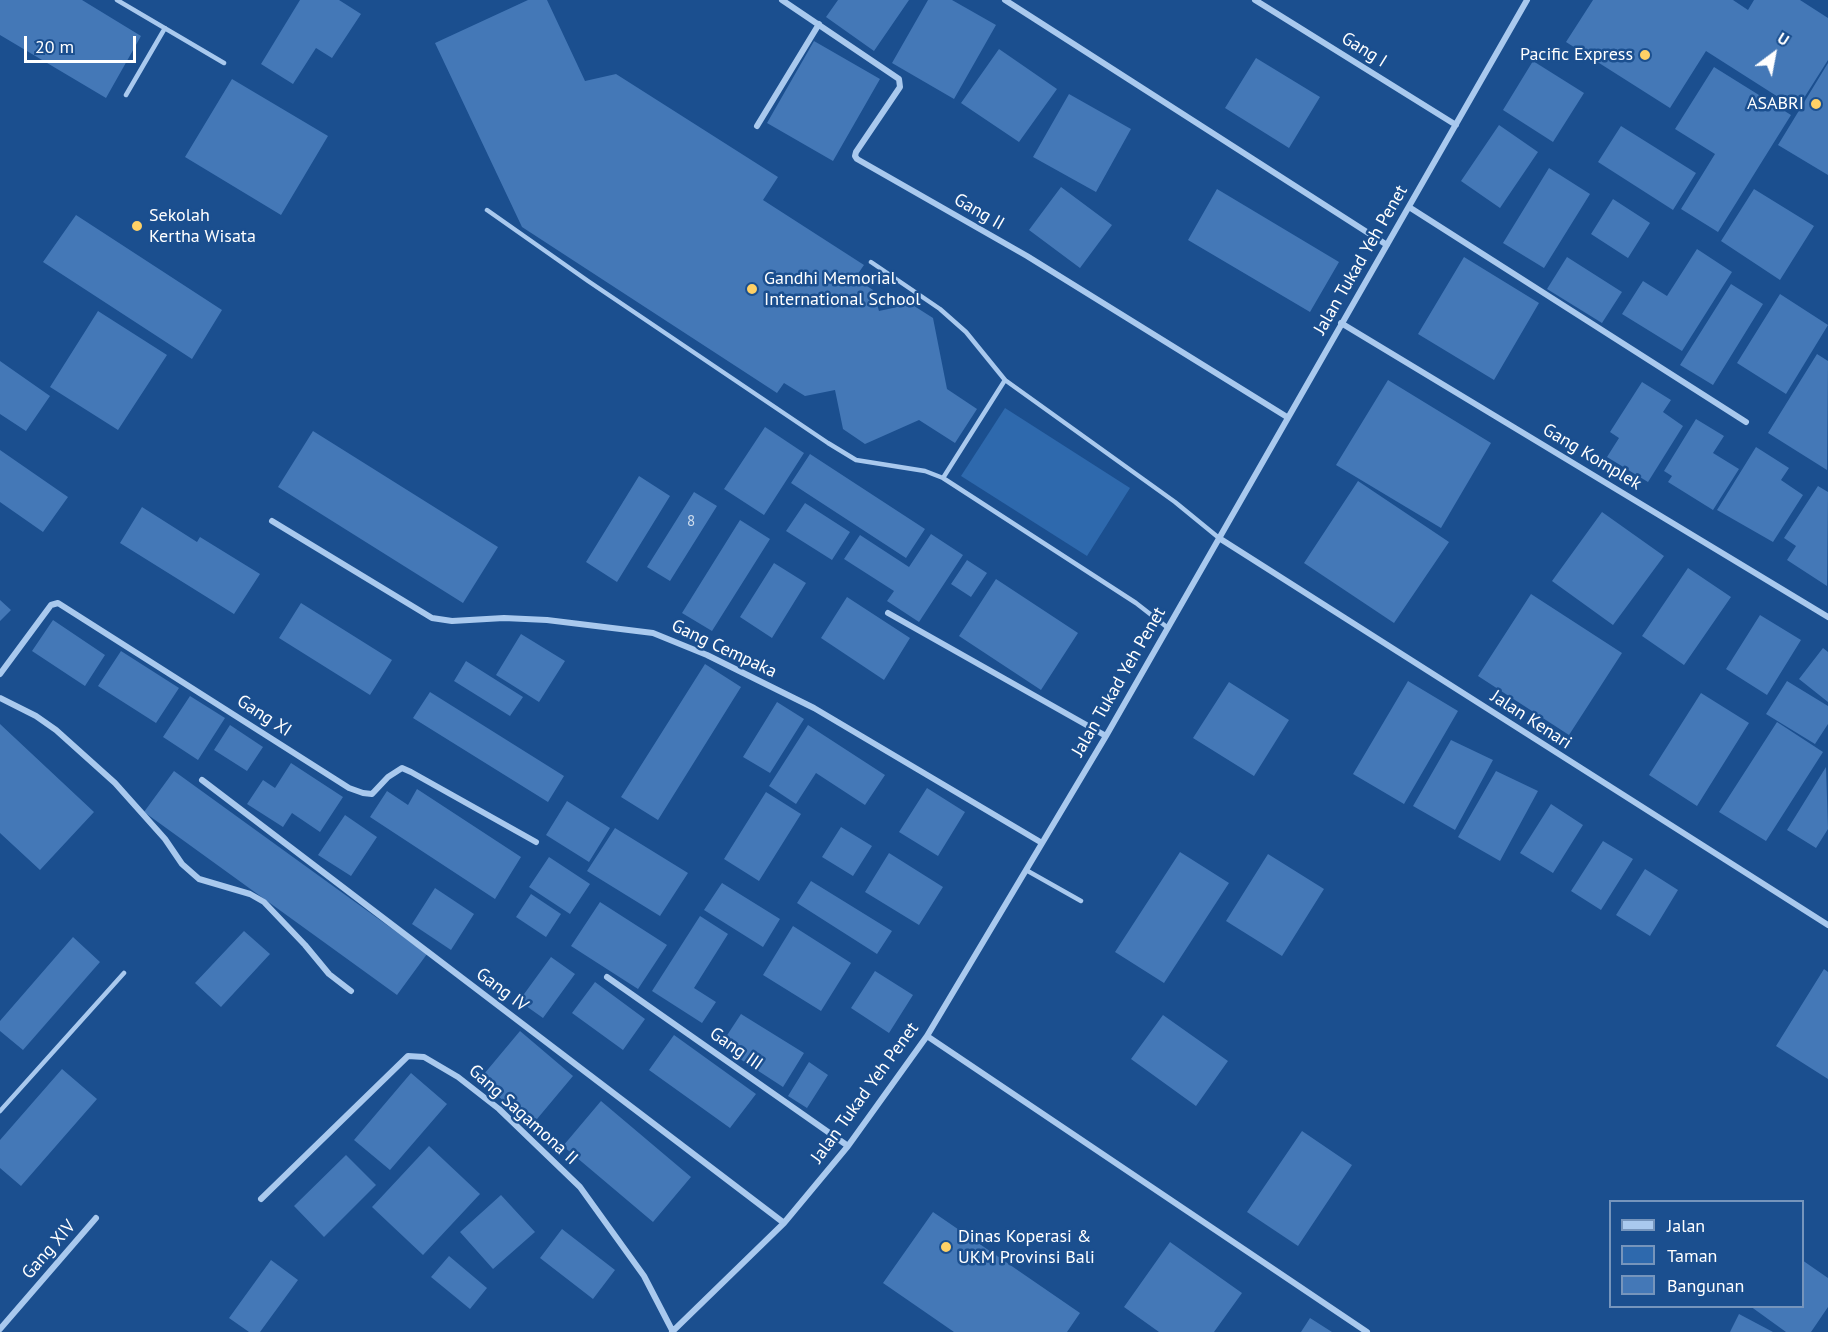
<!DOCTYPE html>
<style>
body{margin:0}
#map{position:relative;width:1828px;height:1332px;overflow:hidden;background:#1b4f8f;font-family:"PT Sans",sans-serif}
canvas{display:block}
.legend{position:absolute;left:1609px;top:1200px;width:195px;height:108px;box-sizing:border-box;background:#1b4f8f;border:2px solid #7695bc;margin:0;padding:8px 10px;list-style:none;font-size:18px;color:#fff}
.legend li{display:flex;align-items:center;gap:12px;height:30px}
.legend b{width:30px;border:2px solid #7695bc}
.north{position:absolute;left:1744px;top:24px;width:60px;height:60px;-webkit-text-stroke:4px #1b4f8f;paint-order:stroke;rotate:32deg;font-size:16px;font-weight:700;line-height:24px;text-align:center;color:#fff}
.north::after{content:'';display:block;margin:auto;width:21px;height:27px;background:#fff;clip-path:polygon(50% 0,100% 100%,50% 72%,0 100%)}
.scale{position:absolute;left:24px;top:36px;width:112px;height:27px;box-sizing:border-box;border:3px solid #fff;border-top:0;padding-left:8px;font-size:18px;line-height:21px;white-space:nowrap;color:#fff;-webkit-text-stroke:4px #1b4f8f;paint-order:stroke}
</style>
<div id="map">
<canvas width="1828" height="1332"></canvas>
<ul class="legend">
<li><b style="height:8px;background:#a9c9ee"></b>Jalan</li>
<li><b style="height:16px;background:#2e69ad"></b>Taman</li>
<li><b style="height:16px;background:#4478b7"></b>Bangunan</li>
</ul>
<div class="north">U</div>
<div class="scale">20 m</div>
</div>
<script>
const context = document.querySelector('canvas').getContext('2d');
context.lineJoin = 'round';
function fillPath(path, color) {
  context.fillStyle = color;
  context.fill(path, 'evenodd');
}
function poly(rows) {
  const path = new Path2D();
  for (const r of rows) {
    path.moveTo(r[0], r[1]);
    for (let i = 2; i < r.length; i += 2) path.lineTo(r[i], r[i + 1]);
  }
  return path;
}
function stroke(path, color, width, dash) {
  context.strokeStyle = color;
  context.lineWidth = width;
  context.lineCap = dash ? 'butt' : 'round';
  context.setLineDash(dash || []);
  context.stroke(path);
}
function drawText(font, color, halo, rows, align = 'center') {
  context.font = font + ' "PT Sans",sans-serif';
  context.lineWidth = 5;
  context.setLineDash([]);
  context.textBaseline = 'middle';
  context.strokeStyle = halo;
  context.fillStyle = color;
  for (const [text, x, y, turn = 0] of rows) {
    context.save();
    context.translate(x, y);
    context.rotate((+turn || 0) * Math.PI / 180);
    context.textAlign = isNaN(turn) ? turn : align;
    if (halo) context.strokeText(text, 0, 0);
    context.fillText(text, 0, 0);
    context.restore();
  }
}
const green = poly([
 [1005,408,1130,488,1087,556,961,476]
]);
const building = poly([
 [0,0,82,0,141,36,106,98,0,35],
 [300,0,339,0,361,14,332,58,316,48,293,84,261,64],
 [528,0,547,0,585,81,616,74,778,177,763,200,864,265,855,278,873,290,879,311,911,304,933,318,947,389,977,409,955,443,919,420,865,444,843,429,835,390,805,396,784,383,777,393,522,227,435,43],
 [838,0,909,0,874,51,826,17],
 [928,0,952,0,996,25,954,99,892,63],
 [1593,0,1733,0,1748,10,1754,0,1800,0,1828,18,1828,60,1797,109,1706,51,1670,108,1566,42],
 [814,41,880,79,833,161,767,123],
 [999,49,1057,89,1019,142,961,103],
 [1256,58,1320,97,1289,148,1225,108],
 [1533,61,1584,93,1553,142,1503,110],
 [1828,63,1828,175,1778,145],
 [1714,67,1791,115,1718,232,1681,209,1715,154,1675,129],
 [232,79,328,136,281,215,185,157],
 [1069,94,1131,129,1096,192,1033,157],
 [1499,125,1538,152,1500,208,1461,181],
 [1621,126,1696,173,1673,210,1598,162],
 [1549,168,1590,194,1544,268,1503,243],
 [1061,187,1112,225,1080,268,1029,230],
 [1217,189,1339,262,1310,312,1188,240],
 [1754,189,1814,226,1780,280,1721,241],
 [1613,199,1650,223,1628,258,1591,234],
 [76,215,222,310,192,359,43,262],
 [1697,249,1732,272,1682,351,1622,314,1643,281,1667,296],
 [1464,257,1539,303,1494,380,1418,334],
 [1567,257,1622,292,1602,323,1547,289],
 [1731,284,1763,304,1713,385,1680,365],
 [1780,294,1828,325,1786,394,1737,363],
 [98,311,167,355,118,430,50,387],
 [1817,354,1828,361,1827,470,1768,433],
 [0,361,50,396,26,431,0,414],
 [1388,380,1491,443,1441,528,1336,465],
 [1642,382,1671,400,1663,412,1683,426,1648,482,1607,457,1619,438,1610,432],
 [1696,419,1724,436,1713,453,1739,469,1713,510,1668,482,1672,476,1664,471],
 [765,427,804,453,764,515,724,489],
 [313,431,498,547,463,603,278,487],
 [1756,447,1789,468,1781,480,1803,495,1773,542,1717,510],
 [0,450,68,497,43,532,0,502],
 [810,454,925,529,906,558,791,483],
 [639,476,670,496,617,582,586,562],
 [1358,481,1449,542,1394,623,1304,563],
 [1818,486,1828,492,1827,586,1787,560,1796,546,1784,538],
 [694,492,717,506,670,581,647,567],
 [805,503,850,532,832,560,786,531],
 [142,507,197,542,200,537,260,574,234,614,120,543],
 [1602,512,1664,556,1613,625,1552,581],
 [740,520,770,539,712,631,682,613],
 [931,534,963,555,919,622,887,601,894,591,844,559,860,535,909,567],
 [967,560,987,573,971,597,951,584],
 [774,563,806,583,772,638,740,617],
 [1688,568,1731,597,1684,665,1642,636],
 [996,579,1078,633,1041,690,959,636],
 [1531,594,1622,653,1569,735,1478,676],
 [847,597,910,638,884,680,821,638],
 [0,600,11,610,0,621],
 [301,603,392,660,370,695,279,638],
 [1760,615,1801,640,1767,695,1726,669],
 [53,620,105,655,85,686,32,651],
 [521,634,565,661,539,702,496,675],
 [1823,648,1828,652,1828,702,1799,679],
 [121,651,179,688,156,723,98,686],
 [466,661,523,697,510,716,454,681],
 [705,664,741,687,658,820,621,797],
 [1408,681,1458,711,1404,804,1353,774],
 [1787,681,1828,706,1828,724,1815,744,1766,714],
 [1229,682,1289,720,1254,776,1193,738],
 [430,692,564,776,548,802,413,718],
 [1701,693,1749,723,1697,806,1649,775],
 [190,696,225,718,198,760,163,737],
 [777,702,804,719,770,773,743,757],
 [1777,722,1823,752,1766,841,1719,812],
 [0,724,94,812,40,870,0,833],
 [230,725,263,747,247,771,214,750],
 [808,725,885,775,865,805,816,773,796,804,769,786],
 [1451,740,1493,760,1455,830,1413,806],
 [291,763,343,797,320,832,292,813,283,827,247,804,263,780,275,788],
 [1826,767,1828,829,1816,848,1787,830],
 [174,771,427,954,397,995,144,812],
 [1496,771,1538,791,1500,861,1458,837],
 [927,788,965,812,938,856,899,832],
 [417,789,521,857,495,899,370,817,387,791,408,805],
 [766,792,801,814,759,881,724,859],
 [567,801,610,828,589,862,546,835],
 [1551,804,1583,825,1553,873,1520,853],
 [345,815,377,837,351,876,318,855],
 [841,827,872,846,853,876,822,857],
 [615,828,688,873,660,916,587,871],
 [1603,841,1633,859,1601,910,1571,891],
 [1180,852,1229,883,1164,983,1115,952],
 [889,853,943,887,919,925,865,892],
 [1268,854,1324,889,1282,956,1226,921],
 [549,857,590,884,570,914,529,887],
 [1645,869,1678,890,1650,936,1616,915],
 [811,881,892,931,877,954,797,903],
 [722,883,780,919,763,947,704,910],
 [435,888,474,914,451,950,412,924],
 [531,894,561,914,546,937,516,917],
 [600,902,667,945,638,989,571,946],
 [700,916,728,934,694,988,716,1002,702,1023,652,991],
 [793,926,851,963,821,1011,763,975],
 [244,931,270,954,221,1007,195,983],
 [73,937,100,962,23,1050,0,1031,0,1021],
 [551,957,575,974,543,1018,519,1001],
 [1824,969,1828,972,1828,1079,1776,1046],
 [875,971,913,995,889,1033,851,1008],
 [595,982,645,1019,623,1050,572,1013],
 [741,1014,804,1053,783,1087,720,1046],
 [1163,1015,1228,1061,1196,1106,1131,1059],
 [520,1031,573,1076,532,1125,479,1080],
 [674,1035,756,1094,730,1128,649,1070],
 [809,1062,828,1075,807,1108,788,1096],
 [62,1069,97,1099,21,1186,0,1168,0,1140],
 [411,1073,447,1104,390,1170,354,1140],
 [601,1101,691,1177,653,1222,563,1146],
 [1302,1131,1352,1165,1298,1246,1247,1212],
 [429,1146,480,1194,423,1255,372,1207],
 [346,1155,376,1185,324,1237,294,1206],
 [501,1195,535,1232,493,1269,460,1232],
 [933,1212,1080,1313,1067,1332,954,1332,883,1283],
 [562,1229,615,1270,593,1299,540,1258],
 [1170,1242,1242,1293,1214,1332,1159,1332,1124,1307],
 [449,1256,487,1288,470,1309,431,1277],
 [271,1260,298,1280,260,1332,249,1332,229,1318],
 [1802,1260,1828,1278,1828,1307,1811,1332,1786,1332,1750,1306,1802,1306],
 [1739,1314,1773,1332,1730,1332],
 [1310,1318,1332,1332,1301,1332]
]);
const service = poly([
 [117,0,224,63],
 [126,95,165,28],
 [487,210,588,281,828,443,856,460,925,471,943,478,1136,603,1168,628],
 [871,262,940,309,966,332,1005,380,1175,502,1219,538],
 [943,478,1005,380],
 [1026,870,1081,901],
 [0,1111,124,973]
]);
const minor = poly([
 [782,0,899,79,900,87,856,152,855,156,857,159,1027,256,1287,417],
 [1005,0,1387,245],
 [1255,0,1456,125],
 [757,126,819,24],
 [1409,207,1746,422],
 [1341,323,1828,617],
 [272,521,432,618,452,621,504,618,547,620,653,633,707,655,814,708,1042,843],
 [1219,538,1828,925],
 [888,613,1106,736],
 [0,674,51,605,58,603,349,788,363,793,372,794,388,777,402,768,411,772,536,842],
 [0,698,36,716,56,730,115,783,165,839,182,864,199,879,250,894,264,902,305,945,329,974,351,991],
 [202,780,784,1223],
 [607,977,848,1146],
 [927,1036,1367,1332],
 [261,1199,408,1056,424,1057,458,1077,499,1109,580,1187,644,1276,673,1332],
 [0,1329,96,1218],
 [672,1332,784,1223,848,1146,927,1036,1106,736,1527,0]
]);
const markers = [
 [1645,55,6,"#ffd166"],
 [1816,104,6,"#ffd166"],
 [137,226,6,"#ffd166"],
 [752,289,6,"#ffd166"],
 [946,1247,6,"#ffd166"]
];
const numberNames = [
 ["8",691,522]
];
const streetNames = [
 ["Gang I",1364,50,32],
 ["Gang II",979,212,30],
 ["Jalan Tukad Yeh Penet",1361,260,-60],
 ["Gang Komplek",1592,457,31],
 ["Gang Cempaka",724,649,25],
 ["Jalan Tukad Yeh Penet",1119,682,-60],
 ["Gang XI",264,716,33],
 ["Jalan Kenari",1531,720,33],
 ["Gang IV",502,990,37],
 ["Gang III",736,1049,35],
 ["Jalan Tukad Yeh Penet",865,1093,-54],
 ["Gang Sagamona II",523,1115,42],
 ["Gang XIV",49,1250,-49]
];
const poiNames = [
 ["Pacific Express",1633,55,"right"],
 ["ASABRI",1804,104,"right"],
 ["Sekolah",149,216],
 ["Kertha Wisata",149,237],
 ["Gandhi Memorial",764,279],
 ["International School",764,300],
 ["Dinas Koperasi &",958,1237],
 ["UKM Provinsi Bali",958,1258]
];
fillPath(green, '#2e69ad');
fillPath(building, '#4478b7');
stroke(service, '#a9c9ee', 4.5);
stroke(minor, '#a9c9ee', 6);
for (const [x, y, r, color] of markers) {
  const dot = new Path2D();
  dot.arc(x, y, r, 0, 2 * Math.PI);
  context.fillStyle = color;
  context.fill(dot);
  stroke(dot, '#1b4f8f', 2);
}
drawText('15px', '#d0dded', null, numberNames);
drawText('18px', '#fff', '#1b4f8f', streetNames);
drawText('18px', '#fff', '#1b4f8f', poiNames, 'left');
</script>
